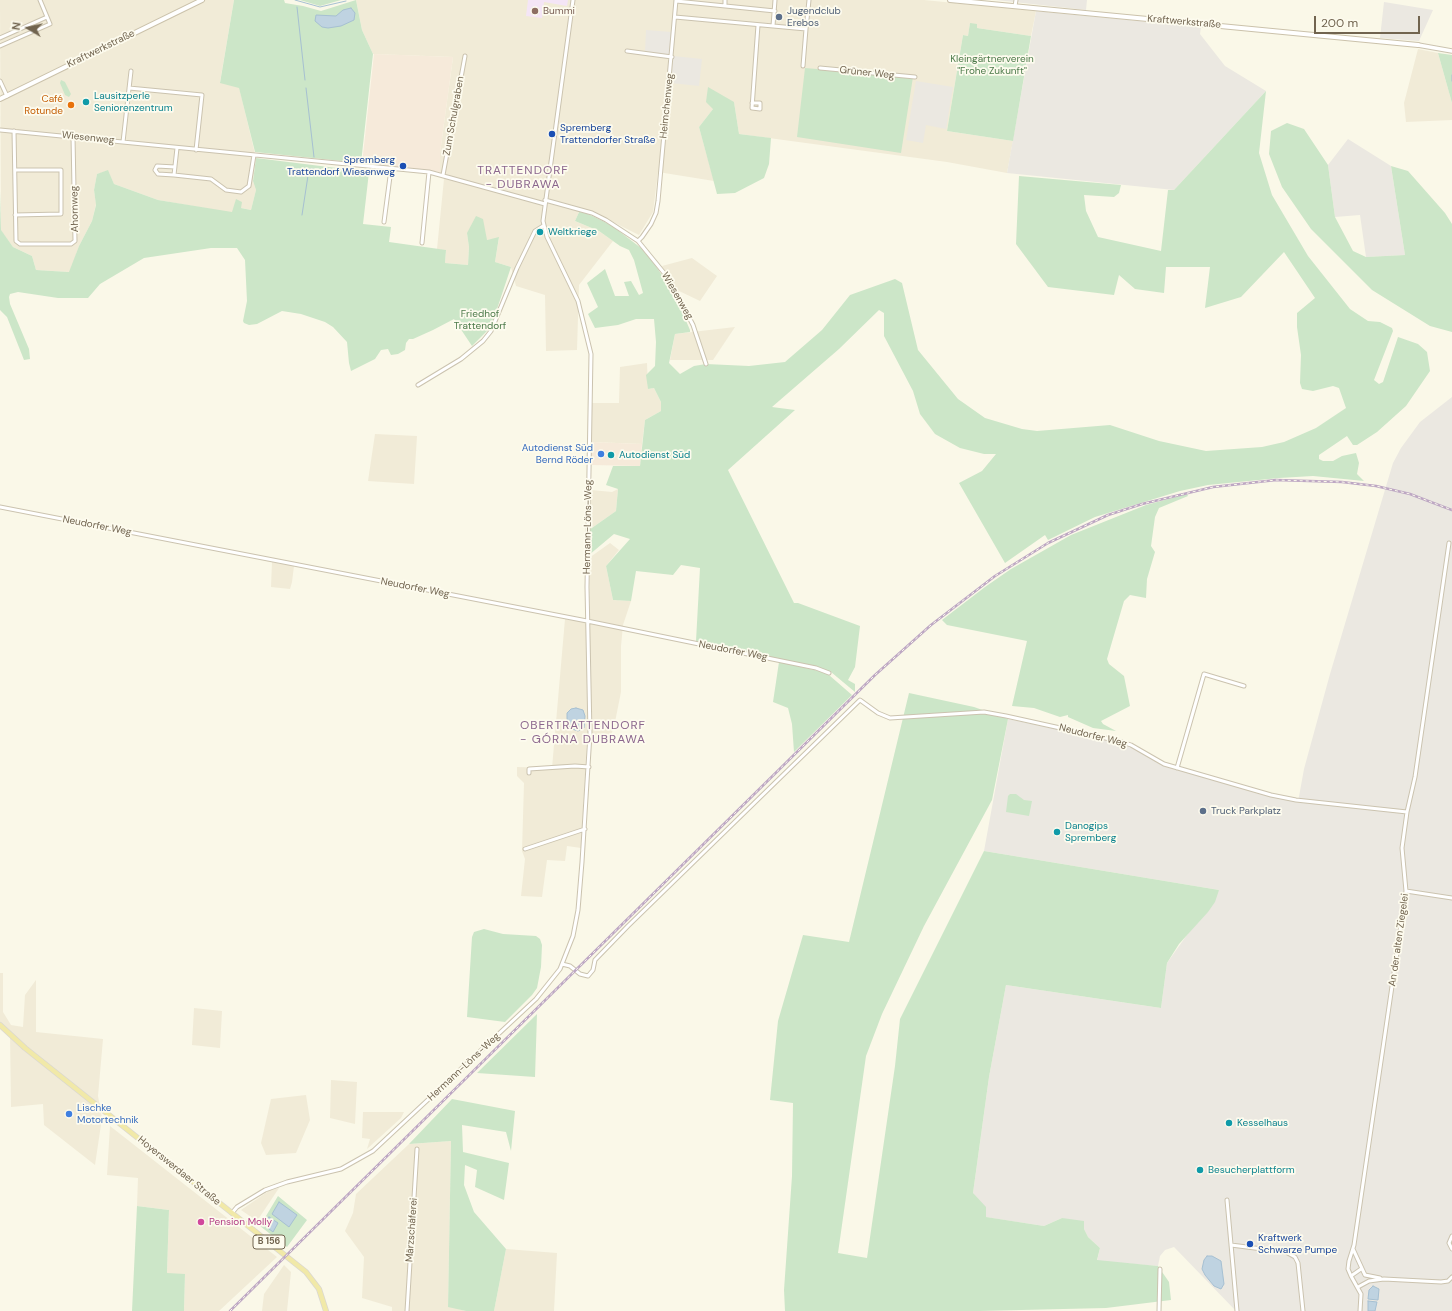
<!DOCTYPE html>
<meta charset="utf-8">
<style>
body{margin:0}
#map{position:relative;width:1452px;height:1311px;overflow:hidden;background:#faf8e8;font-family:"DM Sans",sans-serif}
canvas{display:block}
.north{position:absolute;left:8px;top:8px;width:40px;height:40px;-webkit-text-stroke:3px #fdfbee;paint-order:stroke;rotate:279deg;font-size:11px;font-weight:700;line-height:16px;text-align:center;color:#71644f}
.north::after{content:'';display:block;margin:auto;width:14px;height:18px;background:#71644f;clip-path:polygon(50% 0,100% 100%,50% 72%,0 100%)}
.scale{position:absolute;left:1314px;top:16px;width:106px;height:18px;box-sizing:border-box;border:2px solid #71644f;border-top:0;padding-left:5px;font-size:12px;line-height:14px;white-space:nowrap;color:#71644f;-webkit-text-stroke:3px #fdfbee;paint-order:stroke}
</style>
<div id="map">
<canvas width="1452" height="1311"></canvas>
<div class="north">N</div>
<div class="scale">200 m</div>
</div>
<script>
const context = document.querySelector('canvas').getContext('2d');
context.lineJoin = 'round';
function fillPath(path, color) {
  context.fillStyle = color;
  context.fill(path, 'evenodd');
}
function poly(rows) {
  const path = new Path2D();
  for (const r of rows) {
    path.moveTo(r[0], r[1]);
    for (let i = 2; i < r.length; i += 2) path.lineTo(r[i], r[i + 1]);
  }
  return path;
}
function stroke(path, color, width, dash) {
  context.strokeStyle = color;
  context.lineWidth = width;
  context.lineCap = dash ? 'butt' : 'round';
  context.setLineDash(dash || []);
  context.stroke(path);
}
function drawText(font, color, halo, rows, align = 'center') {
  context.font = font + ' "DM Sans",sans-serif';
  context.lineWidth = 3.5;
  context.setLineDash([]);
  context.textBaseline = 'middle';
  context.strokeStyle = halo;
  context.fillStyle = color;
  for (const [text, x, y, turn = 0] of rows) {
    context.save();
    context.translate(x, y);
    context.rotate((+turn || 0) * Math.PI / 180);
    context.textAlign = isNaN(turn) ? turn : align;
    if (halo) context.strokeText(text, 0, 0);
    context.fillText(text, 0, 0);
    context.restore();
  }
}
const residential = poly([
 [0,0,234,0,220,82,239,87,256,158,253,181,256,190,251,210,241,208,236,200,233,213,158,200,114,184,108,171,97,174,94,190,96,204,92,221,79,246,70,272,36,270,32,256,13,247,1,231],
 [356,0,924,0,1036,11,1031,36,977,28,970,23,968,36,963,35,947,131,1013,141,1007,173,947,162,739,134,734,102,713,109,699,127,714,181,658,172,653,212,639,235,587,209,580,210,575,221,599,231,613,241,579,285,577,350,546,351,545,295,516,286,511,267,495,262,499,238,487,240,467,233,469,247,468,265,445,263,446,251,437,249,444,179,440,172,440,153,453,57,373,54,362,30],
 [1418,49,1438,53,1452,103,1452,120,1406,122,1404,103],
 [692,258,717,276,700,301,677,290,662,266],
 [735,327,713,360,670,360,675,334],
 [647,363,648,389,654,388,661,402,661,411,645,420,642,444,591,442,592,403,619,403,620,367],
 [375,434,417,436,414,484,368,481],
 [618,489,616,511,589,530,591,490,612,492],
 [610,543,619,550,606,566,613,600,631,601,623,625,621,646,621,692,614,727,609,740,587,739,581,848,567,846,565,861,547,860,542,897,521,896,525,859,522,851,524,783,517,776,517,767,552,768,565,619,590,623,589,558],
 [272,562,294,566,292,582,290,589,271,587],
 [0,973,3,973,3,1012,11,1025,23,1027,25,995,36,980,36,1032,103,1039,98,1096,102,1118,95,1165,44,1125,43,1104,11,1107,10,1033,0,1023],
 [194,1008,222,1011,220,1048,192,1045],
 [331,1080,357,1082,355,1124,330,1118],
 [306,1095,310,1120,296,1153,266,1155,261,1143,271,1099],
 [363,1112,404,1112,401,1118,367,1149,370,1139,362,1138],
 [110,1126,277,1257,219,1311,184,1311,185,1274,167,1274,169,1210,137,1206,138,1178,107,1175],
 [451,1141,448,1306,466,1311,392,1311,392,1307,362,1298,364,1257,345,1231,353,1213,356,1194,409,1144],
 [279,1188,257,1221,241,1210,270,1190],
 [506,1249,557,1253,554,1311,494,1311],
 [284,1265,291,1272,287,1311,262,1311,264,1294]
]);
const commercial = poly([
 [374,54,453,57,440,153,440,172,362,164],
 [591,442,642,444,640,466,591,465]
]);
const industrial = poly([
 [996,0,1087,0,1086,10],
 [1384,2,1433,10,1419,41,1380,38],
 [1036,11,1201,27,1200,34,1225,66,1266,91,1174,190,1007,173],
 [646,30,672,32,670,56,645,52],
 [673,56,702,59,699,86,671,83],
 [916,81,953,87,946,129,926,125,923,143,906,140],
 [1348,139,1391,166,1405,255,1366,257,1360,215,1335,217,1328,165],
 [1452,397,1452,1311,1236,1311,1174,1247,1165,1250,1160,1256,1158,1266,1097,1261,1100,1248,1088,1237,1084,1229,1062,1218,1044,1226,985,1217,973,1193,989,1077,1006,985,1161,1008,1167,963,1219,890,984,851,1008,719,1119,742,1129,746,1163,765,1271,796,1298,802,1304,769,1330,674,1393,463,1401,448,1420,422]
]);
const education = poly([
 [528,0,568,0,567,6,544,2,542,18,526,16]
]);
const green = poly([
 [234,0,284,0,285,3,303,6,321,11,356,0,362,30,373,54,361,163,255,152,239,88,220,83],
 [300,0,341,0,320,6],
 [970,23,977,24,977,28,1031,36,1013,141,947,131,963,35,968,36],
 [1438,53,1452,55,1452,103],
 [805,68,913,77,901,153,797,137],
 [61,80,65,82,71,94,69,97,65,95,60,83],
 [708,87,734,102,739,134,771,138,769,164,764,178,735,193,717,194,699,127,713,109,706,102],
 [1266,91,1259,153,1272,195,1308,256,1350,309,1368,321,1380,322,1392,328,1393,331,1374,380,1379,384,1383,382,1398,337,1418,344,1427,352,1430,371,1406,406,1377,432,1357,445,1353,445,1347,436,1319,455,1319,459,1323,461,1333,461,1342,456,1356,453,1359,463,1357,474,1364,481,1313,476,1279,478,1208,485,1180,491,1095,517,1048,540,1045,535,1005,563,959,483,982,471,996,454,984,454,960,448,935,434,920,414,913,391,884,336,884,313,879,310,839,349,772,407,795,410,728,470,794,603,798,603,860,626,855,667,848,680,855,684,855,692,831,672,821,668,696,641,700,568,681,565,673,575,636,571,631,601,613,600,606,566,630,539,614,534,589,555,589,530,616,511,618,489,606,485,613,466,640,466,645,420,661,411,661,402,654,388,648,389,646,375,655,366,656,342,654,319,636,319,618,325,595,328,588,314,598,307,587,283,605,269,615,296,629,296,624,282,631,281,639,295,643,293,634,260,629,250,620,246,599,231,575,221,580,210,611,225,641,248,653,262,674,293,690,330,690,332,675,334,669,363,680,374,694,366,706,364,749,366,785,362,822,330,850,295,895,279,902,283,918,350,958,399,985,418,1022,429,1037,431,1110,425,1159,441,1206,451,1262,447,1284,442,1316,428,1346,408,1339,388,1333,386,1313,391,1302,389,1300,383,1301,355,1297,327,1297,313,1315,298,1284,252,1241,297,1205,308,1210,267,1166,267,1164,293,1135,289,1119,275,1114,295,1048,287,1016,244,1019,176,1121,185,1119,193,1114,197,1084,195,1086,211,1098,237,1161,251,1168,190,1174,190],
 [1287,123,1304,129,1328,165,1335,217,1353,251,1366,257,1405,255,1391,166,1408,171,1445,213,1452,224,1452,332,1430,326,1372,290,1311,229,1282,187,1269,154,1271,131],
 [256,158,369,172,363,224,391,227,389,242,446,250,445,263,468,265,469,247,467,233,476,216,483,219,487,240,499,237,495,262,511,267,491,327,472,346,454,319,433,330,413,339,409,339,406,343,405,350,398,354,391,355,388,349,381,350,375,359,351,371,349,363,347,342,333,327,325,322,301,314,282,311,257,324,249,325,244,323,243,321,247,301,245,260,237,248,211,248,144,258,100,284,88,298,58,298,18,292,10,294,9,297,10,304,29,349,30,359,24,360,7,317,0,310,0,191,1,230,13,247,32,256,36,270,69,272,79,246,92,221,96,205,94,190,97,174,108,170,114,184,158,200,232,212,236,199,242,202,241,208,251,210,256,190,253,181],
 [1187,494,1188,496,1159,508,1155,517,1151,546,1155,552,1147,579,1146,598,1130,595,1124,601,1107,659,1109,664,1124,676,1130,706,1101,721,1103,724,1116,731,1093,728,1068,717,1068,715,1060,717,1034,708,1012,706,1027,641,947,625,942,620,985,587,1011,569,1071,535,1146,505],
 [779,662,823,672,829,675,852,695,794,752,792,724,788,708,773,702],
 [909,693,974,707,1008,719,992,800,924,926,882,1014,866,1056,838,1253,867,1258,895,1066,900,1019,984,851,1219,890,1215,902,1208,912,1179,944,1167,963,1161,1008,1006,985,989,1077,973,1193,986,1207,986,1217,1044,1226,1062,1218,1084,1221,1084,1229,1088,1237,1100,1248,1097,1260,1158,1266,1169,1282,1171,1300,1106,1308,979,1311,785,1311,784,1290,792,1176,793,1103,770,1100,778,1021,803,935,849,942],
 [1010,794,1016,794,1024,800,1032,801,1029,816,1006,812,1008,796],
 [484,929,503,934,536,936,540,939,542,945,541,967,537,988,532,995,505,1022,467,1017,472,937,474,932],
 [537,1014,535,1077,477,1073],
 [452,1099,515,1111,511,1151,506,1132,462,1125,463,1152,509,1163,504,1200,475,1187,477,1170,465,1165,464,1185,474,1212,506,1249,494,1311,466,1311,448,1307,451,1141,409,1144],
 [278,1196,307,1220,287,1247,260,1226],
 [137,1206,169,1210,167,1273,185,1274,184,1311,132,1311]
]);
const water = poly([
 [351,8,355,13,354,20,341,26,328,28,322,27,315,21,316,15,336,16,343,10,351,8],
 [576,708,583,710,585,716,584,728,578,731,572,729,568,725,567,718,567,713,571,709,576,708],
 [279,1202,297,1215,289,1227,272,1214,279,1202],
 [269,1217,278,1223,273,1232,264,1225,269,1217],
 [1207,1256,1212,1256,1221,1261,1224,1284,1221,1289,1214,1286,1205,1275,1202,1269,1204,1260,1207,1256],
 [1373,1286,1379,1289,1378,1300,1368,1299,1369,1290,1373,1286],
 [1368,1301,1377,1302,1375,1311,1368,1311,1368,1301]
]);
const stream = poly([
 [295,0,320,7,346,1],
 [297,7,305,80],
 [1452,75,1452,81],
 [306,88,314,157],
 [302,215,309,169,313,169]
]);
const minor = poly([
 [676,1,775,11],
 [725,6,725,0],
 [1015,6,1016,0],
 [675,17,806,29,809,0],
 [773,26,775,0],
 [0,38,47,17],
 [0,46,50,24,40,0],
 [627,51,672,57],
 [803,66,806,29],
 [820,68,915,77],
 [0,81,7,96],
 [129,88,202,95,196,150],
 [752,103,760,103,760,109,752,108,758,25],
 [0,130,429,172,545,204],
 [14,131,16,241,20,244,71,244,75,241,73,137],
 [123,142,131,71],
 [177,148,174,175,211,179,226,190,241,192,249,186,254,155],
 [15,170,61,170,61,214,15,215],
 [174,175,158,174,155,170,157,166,175,167],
 [443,175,465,56],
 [545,200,592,213,606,220,638,241,669,279,693,325,706,364],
 [384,222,391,169],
 [638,241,642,237,651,224,656,213,658,201,676,0],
 [422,243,429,172],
 [418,385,461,359,483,341,491,331,517,268,535,231,543,226],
 [0,507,587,621,816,668,829,673],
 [1177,768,1204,674,1244,686],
 [529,773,529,769,575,766,589,767],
 [525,849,585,829],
 [1406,891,1452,898],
 [562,964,570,966,580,974,588,976,593,970,595,960,628,926,860,700,878,713,890,718,984,712,1006,716,1119,741,1131,745,1164,764,1271,795,1296,800,1407,812],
 [1227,1200,1237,1311],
 [232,1213,237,1207,265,1190,287,1182,341,1169,373,1151,536,999,560,969,573,936,578,910,582,862,590,734,587,587,591,354,578,301,547,237,543,221,573,0],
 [1452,1236,1449,1243,1452,1249],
 [1231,1245,1286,1252,1295,1257,1298,1263,1303,1311],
 [1353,1249,1365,1275,1380,1278],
 [1351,1276,1361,1269],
 [1358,1287,1369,1281,1384,1279,1441,1282,1448,1281,1452,1277],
 [407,1311,417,1149],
 [1159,1311,1160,1269],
 [1360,1311,1361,1294,1351,1276,1348,1269,1349,1261,1354,1245,1406,891,1402,848,1407,812,1415,777,1449,543]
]);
const tertiary = poly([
 [1418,45,1452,51]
]);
const secondary = poly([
 [950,0,1418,45],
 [0,99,202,0]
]);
const primary = poly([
 [0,1025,25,1048,306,1272,319,1289,326,1311]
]);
const rail = poly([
 [230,1311,875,675,931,625,995,576,1048,543,1108,515,1142,504,1213,487,1276,480,1342,482,1376,486,1410,494,1452,510]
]);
const markers = [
 [535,11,4,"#8d6e63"],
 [779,17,4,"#5c6f8a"],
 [86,102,4,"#0f9aa8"],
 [71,105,4,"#e8710a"],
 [552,134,4,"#1a4fb4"],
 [403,166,4,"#1a4fb4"],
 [540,232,4,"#0f9aa8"],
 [601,454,4,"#3f7fe0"],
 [611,455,4,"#0f9aa8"],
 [1203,811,4,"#5c6f8a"],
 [1057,832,4,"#0f9aa8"],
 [69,1114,4,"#3f7fe0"],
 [1229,1123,4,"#0f9aa8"],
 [1200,1170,4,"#0f9aa8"],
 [201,1222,4,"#d1479c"],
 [1250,1244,4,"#1a4fb4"]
];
const shields = [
 [269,1242,32]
];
const shieldNames = [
 ["B 156",269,1242]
];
const educationNames = [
 ["Bummi",543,11]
];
const serviceNames = [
 ["Jugendclub",787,11],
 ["Erebos",787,23],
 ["Truck Parkplatz",1211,811]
];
const streetNames = [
 ["Kraftwerkstraße",1184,22,5],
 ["Kraftwerkstraße",101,49,-26],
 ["Grüner Weg",867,73,6],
 ["Heimchenweg",667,106,-84],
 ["Zum Schulgraben",454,116,-80],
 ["Wiesenweg",88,138,6],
 ["Ahornweg",75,209,-91],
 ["Wiesenweg",677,296,60],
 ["Neudorfer Weg",97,526,11],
 ["Hermann-Löns-Weg",588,527,-89],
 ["Neudorfer Weg",415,588,11],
 ["Neudorfer Weg",733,651,11],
 ["Neudorfer Weg",1093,736,14],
 ["An der alten Ziegelei",1399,940,-82],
 ["Hermann-Löns-Weg",464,1067,-43],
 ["Hoyerswerdaer Straße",179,1171,39],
 ["Märzschäferei",412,1230,-86]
];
const parkNames = [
 ["Kleingärtnerverein",992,59],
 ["\"Frohe Zukunft\"",992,71],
 ["Friedhof",480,314],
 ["Trattendorf",480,326]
];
const cultureNames = [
 ["Lausitzperle",94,96],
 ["Seniorenzentrum",94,108],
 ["Weltkriege",548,232],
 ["Autodienst Süd",619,455],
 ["Danogips",1065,826],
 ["Spremberg",1065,838],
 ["Kesselhaus",1237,1123],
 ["Besucherplattform",1208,1170]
];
const foodNames = [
 ["Café",63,99],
 ["Rotunde",63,111]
];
const transitNames = [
 ["Spremberg",560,128],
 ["Trattendorfer Straße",560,140],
 ["Spremberg",395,160,"right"],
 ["Trattendorf Wiesenweg",395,172,"right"],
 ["Kraftwerk",1258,1238],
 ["Schwarze Pumpe",1258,1250]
];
const shopNames = [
 ["Autodienst Süd",593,448],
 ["Bernd Röder",593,460],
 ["Lischke",77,1108,"left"],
 ["Motortechnik",77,1120,"left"]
];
const hotelNames = [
 ["Pension Molly",209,1222]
];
const quarterNames = [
 ["TRATTENDORF",523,171],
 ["- DUBRAWA",523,185],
 ["OBERTRATTENDORF",583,726],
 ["- GÓRNA DUBRAWA",583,740]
];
fillPath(residential, '#f1ebd7');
fillPath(commercial, '#f6eada');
fillPath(industrial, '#ebe8e1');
fillPath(education, '#f4e5f6');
fillPath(green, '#cce6c8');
fillPath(water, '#bfd3e1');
stroke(water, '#a6c0d2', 1);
stroke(stream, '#a6c0d2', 1);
stroke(minor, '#cbc3af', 5);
stroke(tertiary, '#cbc3af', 5.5);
stroke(secondary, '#cbc2ab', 6);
stroke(primary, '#dad7d1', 6);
stroke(minor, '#fff', 3);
stroke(tertiary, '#fff', 3.5);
stroke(secondary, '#fff', 4);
stroke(primary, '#f1e9a8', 4.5);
stroke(rail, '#bda7c3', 2.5);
stroke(rail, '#fdfbee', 1, [3]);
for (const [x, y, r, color] of markers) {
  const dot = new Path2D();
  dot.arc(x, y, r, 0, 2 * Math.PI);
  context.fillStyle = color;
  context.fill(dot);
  stroke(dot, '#fdfbee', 1.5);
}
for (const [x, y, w] of shields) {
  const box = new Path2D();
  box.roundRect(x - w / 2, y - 7, w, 14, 3);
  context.fillStyle = '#fdfbee';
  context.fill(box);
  stroke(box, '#71644f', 1);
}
drawText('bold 9px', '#71644f', null, shieldNames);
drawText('10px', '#785e54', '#fdfbee', educationNames, 'left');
drawText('10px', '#4e5e75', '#fdfbee', serviceNames, 'left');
drawText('10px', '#71644f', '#fdfbee', streetNames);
drawText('10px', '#4d7b4b', '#fdfbee', parkNames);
drawText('10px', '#0d838f', '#fdfbee', cultureNames, 'left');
drawText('10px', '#c56008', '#fdfbee', foodNames, 'right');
drawText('10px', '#164399', '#fdfbee', transitNames, 'left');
drawText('10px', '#366cbe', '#fdfbee', shopNames, 'right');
drawText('10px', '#b23c85', '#fdfbee', hotelNames, 'left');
context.letterSpacing = '1px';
drawText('12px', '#8b668d', '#fdfbee', quarterNames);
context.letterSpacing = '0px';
</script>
